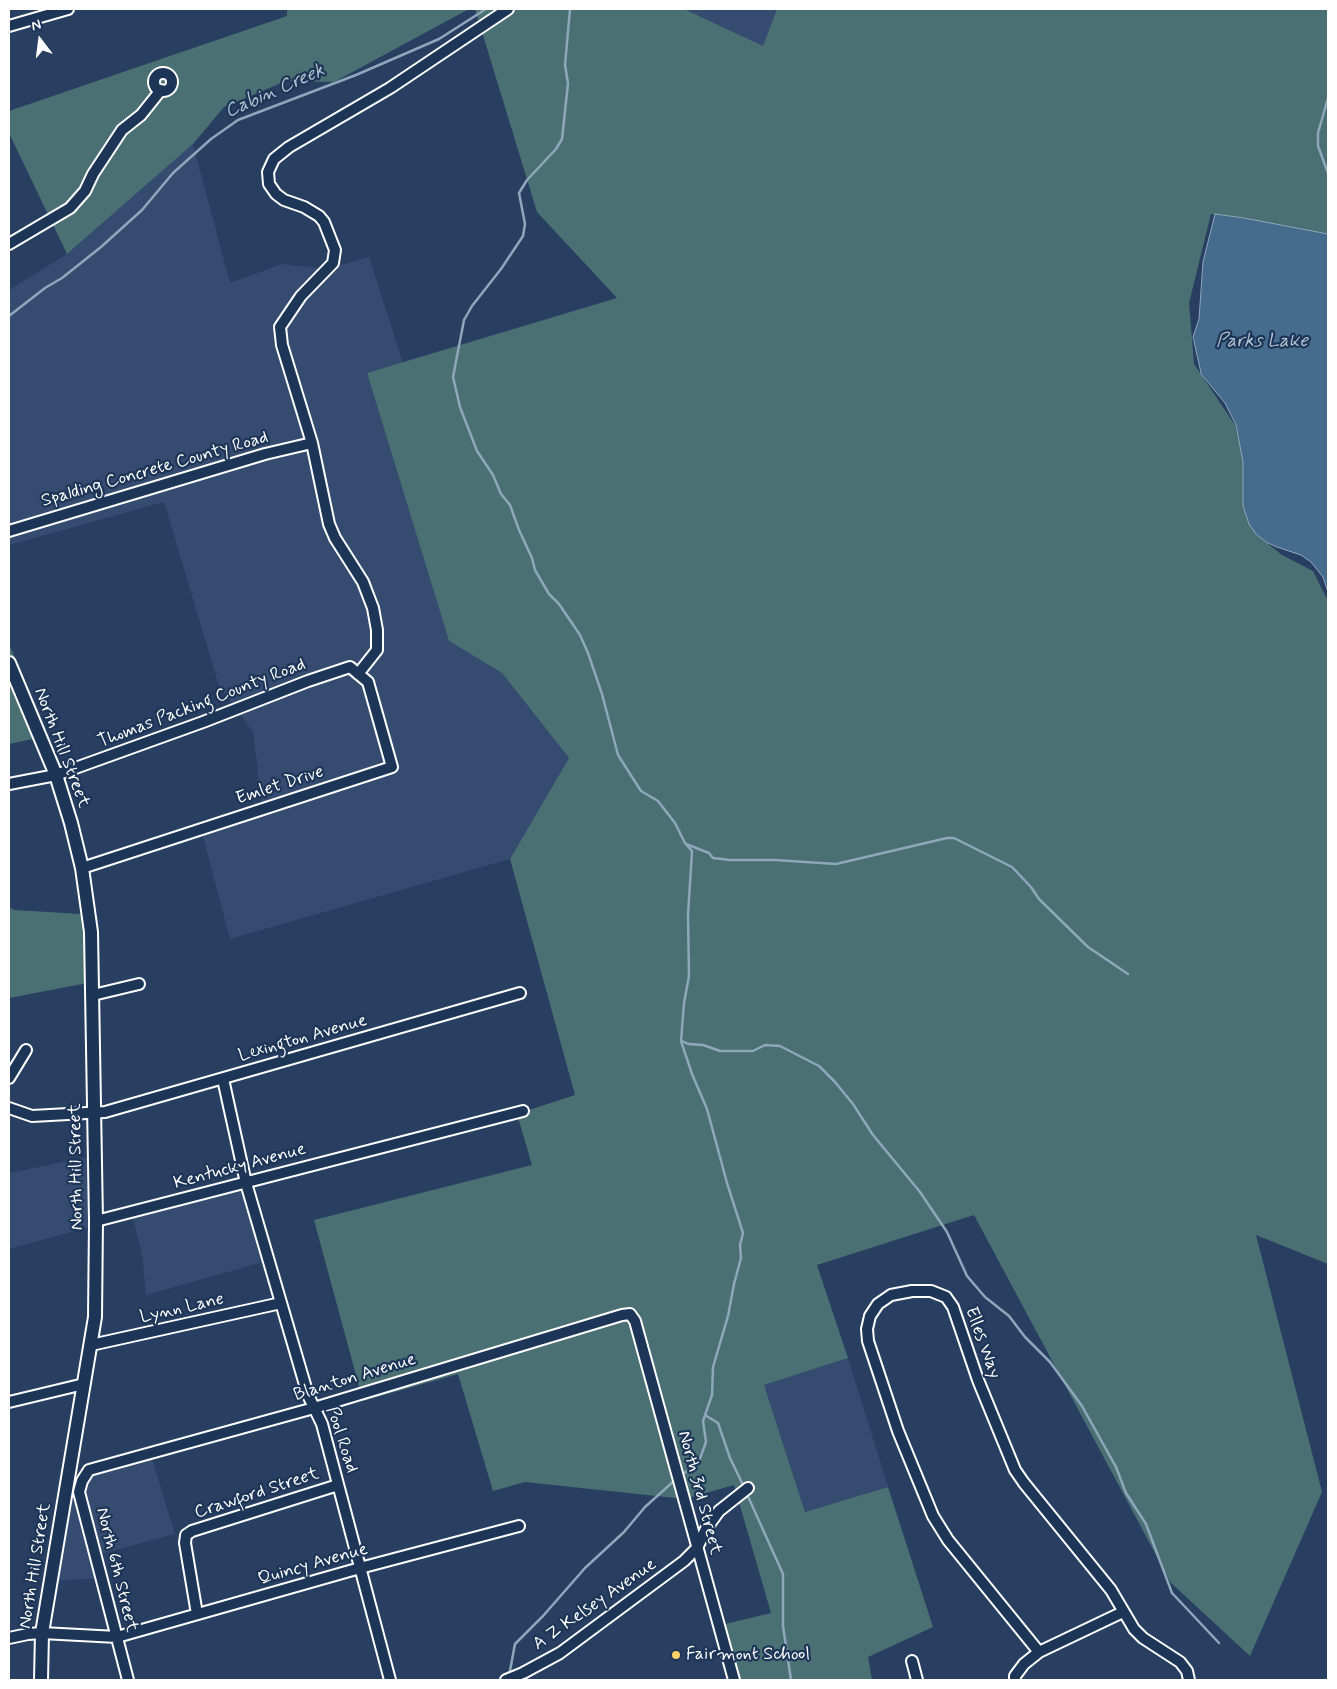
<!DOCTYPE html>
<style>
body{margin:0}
#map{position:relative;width:1337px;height:1689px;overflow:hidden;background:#283f62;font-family:Mynerve,sans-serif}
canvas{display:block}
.frame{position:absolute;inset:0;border:10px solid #fff;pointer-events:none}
.north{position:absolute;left:15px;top:15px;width:50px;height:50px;-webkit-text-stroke:4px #1d3557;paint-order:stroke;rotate:345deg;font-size:14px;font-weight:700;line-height:20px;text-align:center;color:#fff}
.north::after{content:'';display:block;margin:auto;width:18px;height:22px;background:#fff;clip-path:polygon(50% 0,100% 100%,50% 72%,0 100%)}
</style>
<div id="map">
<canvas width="1337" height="1689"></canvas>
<div class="frame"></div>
<div class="north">N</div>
</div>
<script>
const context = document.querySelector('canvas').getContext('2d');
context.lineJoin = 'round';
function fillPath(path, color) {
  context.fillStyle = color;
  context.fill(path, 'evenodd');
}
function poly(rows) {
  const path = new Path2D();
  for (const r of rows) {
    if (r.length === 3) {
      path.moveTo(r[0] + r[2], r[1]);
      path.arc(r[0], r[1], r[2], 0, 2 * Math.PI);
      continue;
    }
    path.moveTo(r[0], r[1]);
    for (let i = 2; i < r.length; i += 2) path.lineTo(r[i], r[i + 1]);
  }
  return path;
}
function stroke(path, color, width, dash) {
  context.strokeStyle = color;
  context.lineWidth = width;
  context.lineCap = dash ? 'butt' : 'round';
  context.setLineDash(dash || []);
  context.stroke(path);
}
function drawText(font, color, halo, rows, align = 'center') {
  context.font = font + ' Mynerve,sans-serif';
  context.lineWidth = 4.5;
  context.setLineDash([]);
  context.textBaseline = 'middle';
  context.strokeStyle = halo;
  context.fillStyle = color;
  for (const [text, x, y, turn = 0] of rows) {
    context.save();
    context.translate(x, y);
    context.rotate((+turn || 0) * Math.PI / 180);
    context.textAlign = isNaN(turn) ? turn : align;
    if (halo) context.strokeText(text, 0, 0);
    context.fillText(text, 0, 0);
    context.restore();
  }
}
const built = poly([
 [684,9,777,9,763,47],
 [193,144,230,283,282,264,327,269,369,257,403,363,367,373,449,641,502,673,569,758,510,859,230,939,200,825,262,804,253,732,219,686,164,502,9,545,9,290,67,254],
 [98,1155,100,1224,9,1249,9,1173],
 [248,1182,270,1260,146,1295,142,1254,132,1215],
 [848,1358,888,1487,805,1512,764,1385],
 [150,1453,175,1534,97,1555,102,1578,52,1581,73,1474]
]);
const green = poly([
 [287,9,469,9,334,82,286,81,224,107,193,144,67,254,9,133,9,111,287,16],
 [475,9,684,9,763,46,777,9,1328,9,1328,234,1211,214,1189,303,1194,364,1235,425,1245,467,1243,506,1256,534,1282,555,1313,571,1328,601,1328,1264,1256,1235,1322,1492,1250,1656,1171,1583,974,1215,817,1265,848,1358,764,1385,805,1512,888,1487,933,1627,868,1657,872,1680,737,1680,721,1625,771,1613,734,1485,685,1499,525,1482,493,1491,458,1374,363,1401,314,1220,532,1165,517,1114,575,1095,510,859,569,758,502,673,449,641,367,373,617,298,537,212],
 [9,644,39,713,47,736,9,744],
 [9,907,14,910,97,915,98,981,9,998]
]);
const water = poly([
 [1215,214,1244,218,1328,234,1328,592,1323,577,1311,562,1301,555,1277,547,1266,542,1256,534,1249,524,1243,506,1243,462,1236,425,1225,403,1201,374,1200,368,1193,337,1199,319,1203,262,1215,214]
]);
const stream = poly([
 [570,9,565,65,568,83,562,139,556,149,527,180,519,193,525,224,523,236,501,269,472,306,464,320,453,377,460,407,477,451,493,475,501,494,510,505,519,530,532,558,535,570,549,594,559,604,580,635,588,653,602,694,618,755,641,791,658,801,675,823,685,843,692,851,688,915,689,976,684,1003,681,1041,692,1074,707,1109,727,1183,743,1233,740,1245,741,1258,734,1284,728,1316,713,1367,712,1395,703,1421,706,1442,698,1464,681,1475],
 [1328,98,1318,133,1318,146,1328,173],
 [9,316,45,288,62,278,101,247,142,210,173,173,211,139,238,120,356,75,439,39,486,9],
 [686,844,709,853,713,858,730,860,775,860,836,864,947,838,954,838,1012,867,1031,887,1039,899,1088,947,1128,974],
 [682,1041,688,1044,703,1045,720,1051,753,1051,765,1045,780,1046,819,1066,835,1082,853,1104,873,1135,920,1192,947,1232,967,1276,985,1297,1009,1316,1025,1337,1050,1362,1082,1406,1116,1467,1126,1493,1146,1524,1172,1593,1219,1643],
 [705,1415,718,1423,730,1458,744,1487],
 [746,1492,783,1574,783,1626,791,1680],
 [509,1676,515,1644,543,1616,585,1568,624,1532,645,1507,675,1480]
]);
const minor = poly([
 [9,26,68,9],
 [163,82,9],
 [9,244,70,208,85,191,93,174,122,130,141,115,161,90],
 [9,531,265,454,312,443],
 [358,674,377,650,377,630,373,608,363,582,335,538,329,524,312,443,282,345,280,327,301,296,333,263,335,250,324,222,319,216,304,207,284,200,276,194,269,184,268,172,274,159,289,147,390,88,508,9],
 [9,784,56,775,203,722,308,681,350,667,368,682,392,767,82,868],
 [93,995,139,984],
 [9,1078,26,1050],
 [223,1079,246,1183,308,1395,322,1424,390,1680],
 [9,1108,32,1116,105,1112,520,993],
 [96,1221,523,1111],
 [91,1345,281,1303],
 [9,1402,84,1384],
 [197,1614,185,1543,186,1535,192,1531,338,1485],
 [9,1638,28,1634,42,1633,117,1637,360,1568,519,1526],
 [1039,1652,948,1540,933,1516,898,1431,868,1341,867,1329,870,1316,878,1304,891,1295,912,1291,931,1291,946,1297,953,1307,978,1380,1015,1470,1024,1483,1111,1590,1134,1629,1143,1638,1180,1662,1187,1671,1189,1680],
 [912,1661,917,1680],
 [128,1680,79,1492,82,1481,89,1470,314,1408,622,1315,630,1314,635,1321,734,1680],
 [506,1680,523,1673,560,1653,684,1561,697,1548,706,1529,719,1511,748,1488],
 [1015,1680,1015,1676,1024,1664,1039,1652,1123,1612]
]);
const tertiary = poly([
 [9,663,56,775,71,823,82,868,91,932,96,1221,95,1317,42,1633,41,1680]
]);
const markers = [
 [676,1655,5,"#ffd166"]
];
const streetNames = [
 ["Spalding Concrete County Road",155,470,-16],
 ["Thomas Packing County Road",202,704,-21],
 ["North Hill Street",61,748,69],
 ["Emlet Drive",280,786,-18],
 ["Lexington Avenue",303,1039,-16],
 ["North Hill Street",77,1167,-91],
 ["Kentucky Avenue",240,1167,-15],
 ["Lynn Lane",182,1309,-13],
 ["Elles Way",982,1343,70],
 ["Blanton Avenue",355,1378,-17],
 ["Pool Road",341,1440,72],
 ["North 3rd Street",699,1493,75],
 ["Crawford Street",257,1494,-18],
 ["Quincy Avenue",313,1565,-16],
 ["North Hill Street",36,1566,-81],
 ["North 6th Street",116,1570,76],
 ["A Z Kelsey Avenue",595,1605,-35]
];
const poiNames = [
 ["Fairmont School",686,1655]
];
const waterNames = [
 ["Cabin Creek",275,92,-24],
 ["Parks Lake",1262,342]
];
fillPath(built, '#354b70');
fillPath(green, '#4a7073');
fillPath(water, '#456c8d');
stroke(water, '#8fa7bb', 1);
stroke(stream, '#8fa7bb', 2.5);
stroke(minor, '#fff', 14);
stroke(tertiary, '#fff', 16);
stroke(minor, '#1d3557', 10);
stroke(tertiary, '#1d3557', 12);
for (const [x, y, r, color] of markers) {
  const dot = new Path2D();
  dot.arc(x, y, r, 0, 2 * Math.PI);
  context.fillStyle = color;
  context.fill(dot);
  stroke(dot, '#1d3557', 2);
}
drawText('18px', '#fff', '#1d3557', streetNames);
drawText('18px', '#fff', '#1d3557', poiNames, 'left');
drawText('italic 19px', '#b5c4d1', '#1d3557', waterNames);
</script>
